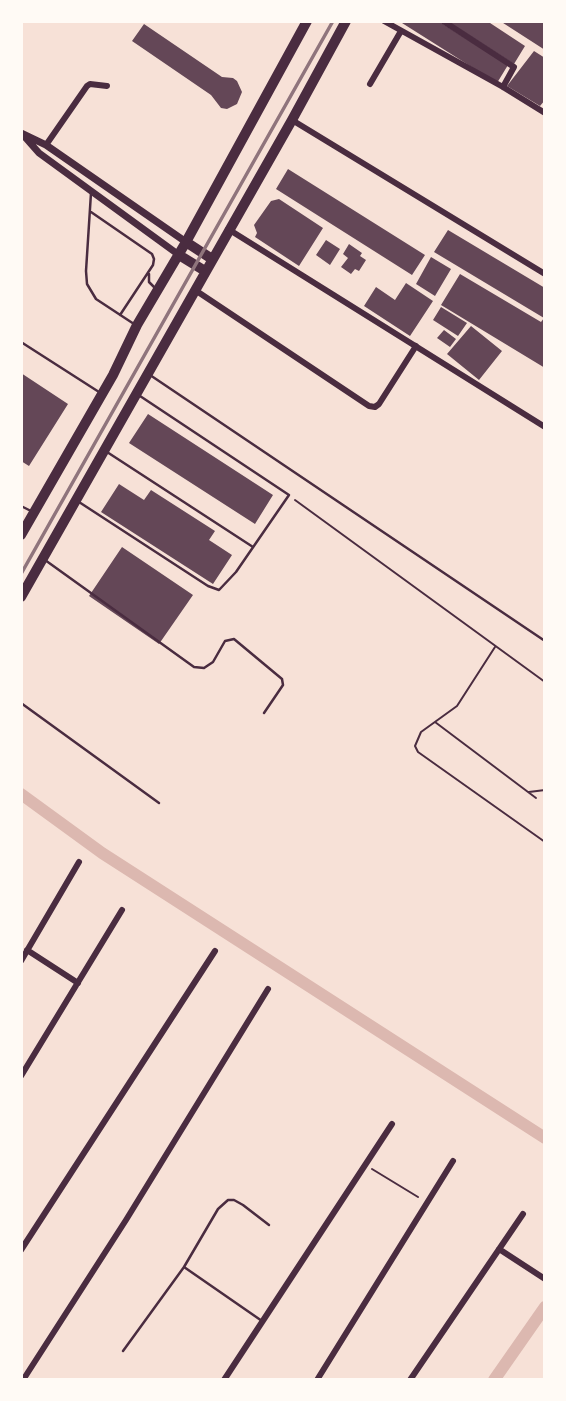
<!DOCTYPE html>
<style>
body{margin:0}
#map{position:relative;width:566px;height:1401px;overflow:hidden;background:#f7e1d7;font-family:Roboto,sans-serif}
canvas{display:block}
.frame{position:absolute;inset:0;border:23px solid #fffaf5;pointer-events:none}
</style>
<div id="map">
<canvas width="566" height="1401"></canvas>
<div class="frame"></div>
</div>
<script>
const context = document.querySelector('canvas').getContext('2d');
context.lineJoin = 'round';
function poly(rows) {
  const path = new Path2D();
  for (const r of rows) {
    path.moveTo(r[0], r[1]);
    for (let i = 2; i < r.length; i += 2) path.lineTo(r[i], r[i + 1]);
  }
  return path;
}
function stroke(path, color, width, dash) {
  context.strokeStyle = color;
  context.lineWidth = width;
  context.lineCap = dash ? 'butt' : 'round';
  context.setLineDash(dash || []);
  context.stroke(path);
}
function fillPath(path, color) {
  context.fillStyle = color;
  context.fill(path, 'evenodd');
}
const canal = poly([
 [21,794,102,853,545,1138],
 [494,1380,545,1307]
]);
const building = poly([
 [404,21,438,21,508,65,497,83,402,23],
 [447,21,487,21,525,46,514,64],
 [500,21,540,21,545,24,545,50],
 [144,24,222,77,233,78,237,81,242,92,237,104,227,109,221,108,211,95,132,41],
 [534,51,545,58,545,100,540,106,507,86],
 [288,169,425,255,412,275,276,189],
 [279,199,323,228,299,266,255,237,257,233,254,225,271,201],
 [448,230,545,288,545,368,441,305,460,274,541,322,544,318,434,252],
 [326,240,340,249,330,265,316,255],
 [349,244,362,253,360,256,366,260,359,271,355,269,351,274,341,267,348,258,343,254],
 [431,257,451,269,435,296,416,284],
 [406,283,433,301,410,336,364,306,376,287,395,300],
 [441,307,467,323,458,336,433,320],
 [471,326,502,351,479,380,447,354],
 [444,330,456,339,450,347,437,338],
 [21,373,68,404,29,466,21,461],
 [148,414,273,495,255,524,129,443],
 [119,484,144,500,151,490,215,531,209,540,232,555,213,584,101,512],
 [122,547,193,595,159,644,89,596]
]);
const path = poly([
 [295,500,545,682],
 [495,647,457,706,421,732,415,746,418,752,545,842],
 [435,722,536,798],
 [529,792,545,790],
 [372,1169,418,1197]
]);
const service = poly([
 [91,193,86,271,87,284,96,299,134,324],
 [91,212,152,254,154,259,153,265,120,315],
 [149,274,149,282,156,289],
 [21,342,99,392],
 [150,375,545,641],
 [107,452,253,547],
 [79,502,208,586,219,590,236,572,289,495,140,396],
 [21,506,31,511],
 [45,560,194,667,204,668,213,662,225,641,234,639,282,679,283,685,264,713],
 [21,703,159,803],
 [184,1267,218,1209,228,1200,234,1200,243,1205,269,1225],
 [123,1351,184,1267,262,1321]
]);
const minor = poly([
 [384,21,503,87,545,113],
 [443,21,514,67,503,87],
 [370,84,401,31],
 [292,120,545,274],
 [46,145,87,86,90,84,107,86],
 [228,229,545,427],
 [195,290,369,406,375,407,379,404,416,346],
 [27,950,78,983],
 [21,961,79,862],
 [21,1076,122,910],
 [499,1249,545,1279],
 [21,1250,215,951],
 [23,1380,126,1220,268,989],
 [224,1380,392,1124],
 [317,1380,453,1161],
 [410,1380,523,1214]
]);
const tertiary = poly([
 [21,133,46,145,186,242],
 [24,136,39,153,179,255]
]);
const primary = poly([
 [186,242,212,259],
 [179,255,205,271],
 [21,535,113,375,137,325,186,242,307,21],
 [21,597,292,120,346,21]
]);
const rail = poly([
 [21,574,333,21]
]);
stroke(canal, '#dcb8b0', 12);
fillPath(building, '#644757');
stroke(path, '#4a2c40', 2);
stroke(service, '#4a2c40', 2.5);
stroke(minor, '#4a2c40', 6);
stroke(tertiary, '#4a2c40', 7);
stroke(primary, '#4a2c40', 10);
stroke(rail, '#8f747c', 3.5);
</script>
